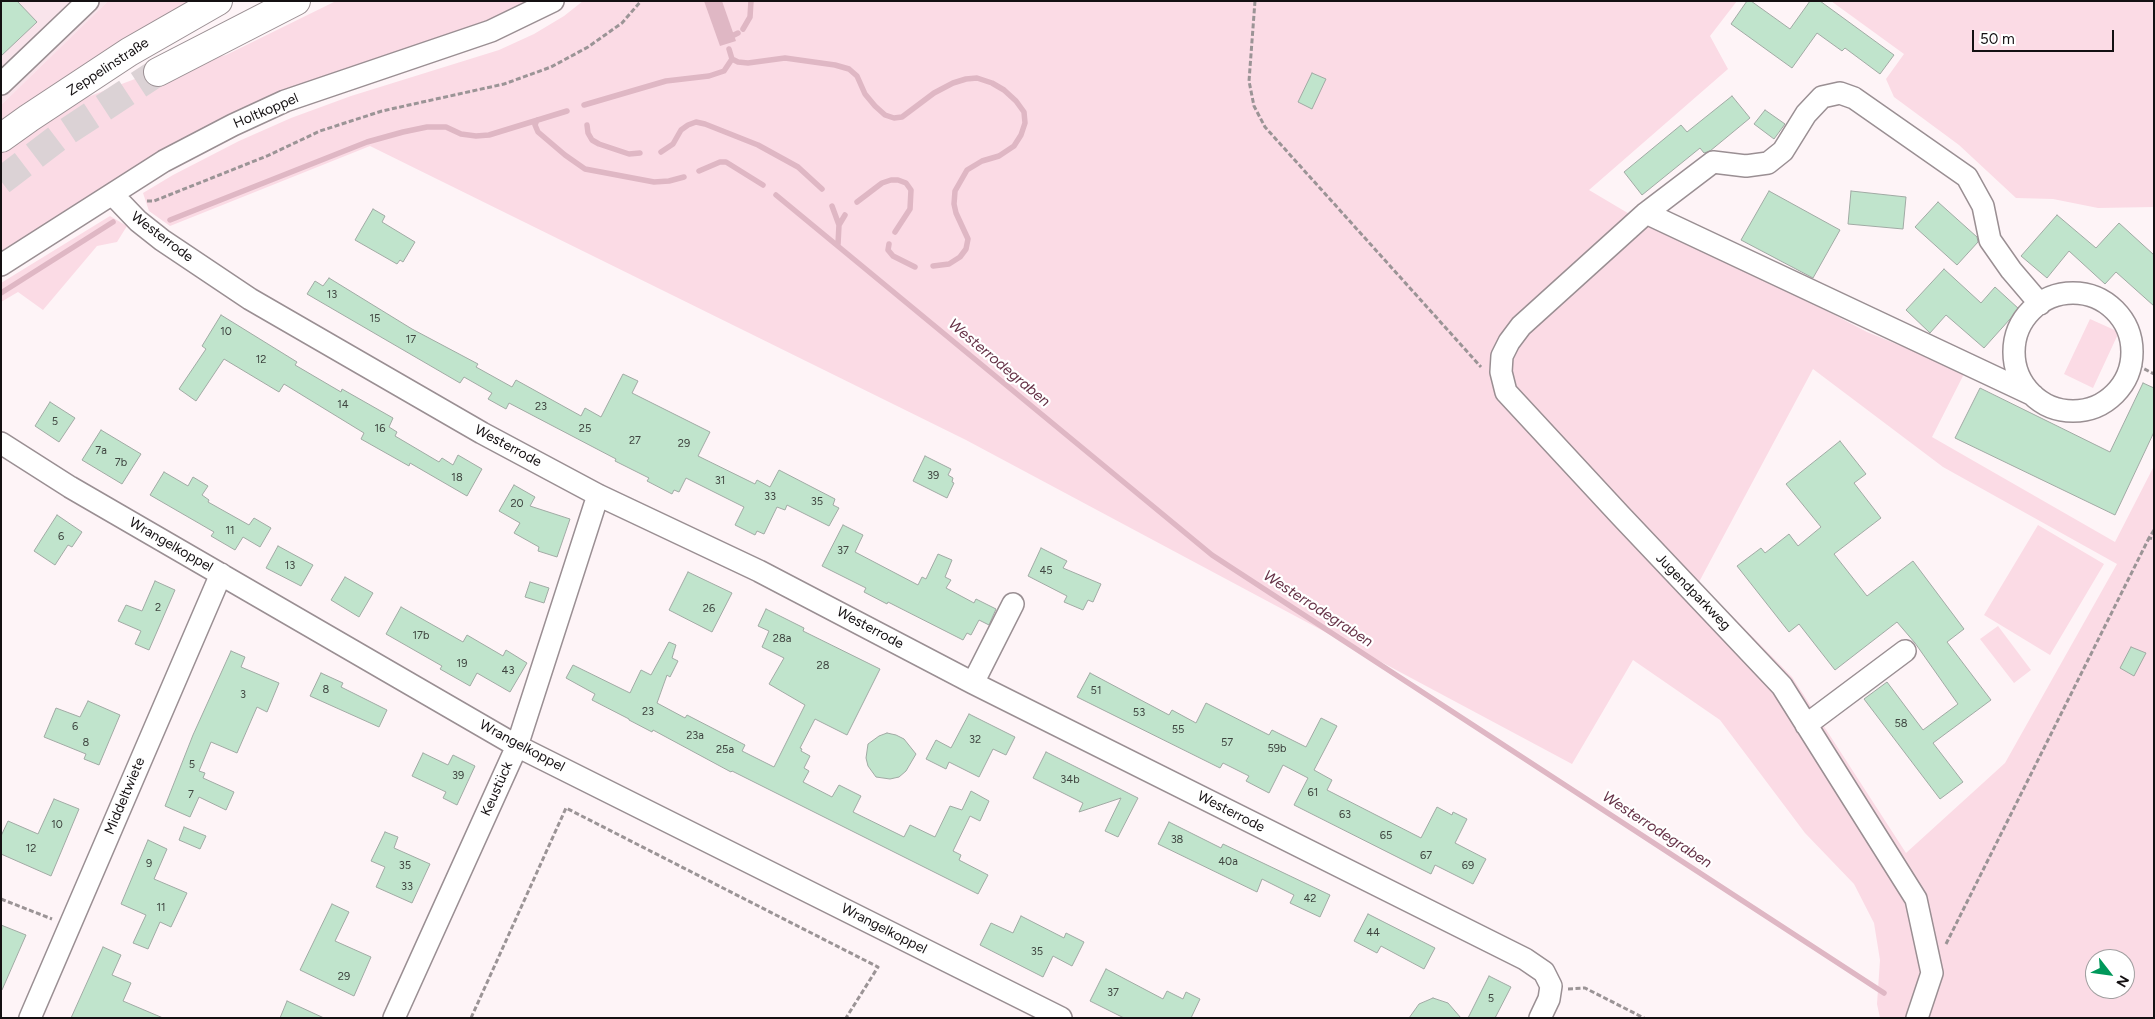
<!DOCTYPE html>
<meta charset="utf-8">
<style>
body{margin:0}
#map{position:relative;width:2155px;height:1019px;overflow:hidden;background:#fef4f7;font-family:Figtree,sans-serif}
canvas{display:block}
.frame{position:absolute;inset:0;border:2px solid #141012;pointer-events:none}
.north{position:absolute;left:2085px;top:949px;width:50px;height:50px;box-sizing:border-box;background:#fff;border:1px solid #a19fa0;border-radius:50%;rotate:120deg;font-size:14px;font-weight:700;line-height:20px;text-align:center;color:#141012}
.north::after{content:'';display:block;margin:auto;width:18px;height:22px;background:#00985a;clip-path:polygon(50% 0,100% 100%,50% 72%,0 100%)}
.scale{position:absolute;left:1972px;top:30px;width:142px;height:22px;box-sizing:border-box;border:2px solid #141012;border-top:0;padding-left:6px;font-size:15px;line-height:18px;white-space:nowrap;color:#141012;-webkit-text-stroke:4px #fff;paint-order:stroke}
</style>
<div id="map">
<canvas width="2155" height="1019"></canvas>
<div class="frame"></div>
<div class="north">N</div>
<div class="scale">50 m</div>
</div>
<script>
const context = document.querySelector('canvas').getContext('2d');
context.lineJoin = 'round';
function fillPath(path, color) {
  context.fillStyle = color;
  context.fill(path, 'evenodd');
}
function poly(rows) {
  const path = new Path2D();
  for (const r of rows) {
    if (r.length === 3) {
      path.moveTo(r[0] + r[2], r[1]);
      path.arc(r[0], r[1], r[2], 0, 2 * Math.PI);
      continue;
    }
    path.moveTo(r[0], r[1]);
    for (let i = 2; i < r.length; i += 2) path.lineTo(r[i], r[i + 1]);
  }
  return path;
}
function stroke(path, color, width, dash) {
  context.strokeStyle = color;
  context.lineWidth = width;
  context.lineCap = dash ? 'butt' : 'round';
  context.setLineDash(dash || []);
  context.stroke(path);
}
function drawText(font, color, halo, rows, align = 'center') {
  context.font = font + ' Figtree,sans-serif';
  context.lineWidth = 4.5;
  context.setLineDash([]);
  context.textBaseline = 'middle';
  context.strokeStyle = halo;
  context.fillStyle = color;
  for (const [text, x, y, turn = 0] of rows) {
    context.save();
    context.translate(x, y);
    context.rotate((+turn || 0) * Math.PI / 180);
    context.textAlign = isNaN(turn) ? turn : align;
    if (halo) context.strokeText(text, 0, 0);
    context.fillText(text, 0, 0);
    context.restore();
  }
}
const built = poly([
 [1,1,108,1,1,105]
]);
const green = poly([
 [108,1,195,1,1,129,1,105],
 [336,1,531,1,488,23,282,91,1,253,1,152,46,118,77,101,148,74,226,55],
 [583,1,1737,1,1710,36,1728,69,1589,190,1653,228,1664,228,1680,234,1867,332,1965,372,1932,437,2115,542,2154,466,2154,1018,1880,1018,1877,1004,1880,960,1874,923,1854,884,1805,833,1720,720,1633,660,1572,764,966,440,370,146,170,226,149,211,143,193,173,175,239,141,291,118,351,96,499,50,534,34,564,16],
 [1813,369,1943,467,2117,564,2005,763,1906,853,1792,677,1699,582],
 [2095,959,2125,959,2125,989,2095,989],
 [1831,1,2154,1,2154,207,2098,208,2053,199,2016,198,1959,145,1894,97,1886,79,1904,54],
 [110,216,127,226,117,242,97,246,43,310,18,292,1,302,1,283],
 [2090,319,2119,332,2093,388,2064,374],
 [2038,525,2104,564,2050,655,1984,615],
 [1998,626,2031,670,2014,683,1980,639]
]);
const water = poly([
 [704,1,722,1,736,41,720,46]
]);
const stream = poly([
 [743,29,750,17,751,1],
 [734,35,738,33],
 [729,49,732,59,738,62,748,63,785,58,835,65,849,69,857,76,865,94,875,106,885,115,894,118,902,117,934,93,953,83,966,79,977,78,992,83,1004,90,1016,101,1024,112,1025,123,1021,135,1014,146,999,156,982,161,967,170,955,191,954,204,956,213,968,239,966,249,960,257,949,264,933,266],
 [584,105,666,81,709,76,724,71,732,59],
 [537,120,535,125,538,132,565,155,585,169,654,182,669,181,684,177],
 [587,125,588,133,592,140,599,144,629,154,640,153],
 [661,152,673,144,681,130,688,125,696,122,705,124,758,145,798,167,822,189],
 [699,171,720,162,726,162,763,185],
 [776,195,1212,555,1884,993],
 [857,202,882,183,891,180,898,180,906,183,911,190,910,209,895,232],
 [832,206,839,225,838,244],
 [170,220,367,142,403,132,427,127,446,127,461,134,476,136,489,135,567,111],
 [839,225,845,215],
 [889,244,888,250,893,256,915,267],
 [1,293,113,222]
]);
const building = poly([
 [1,1,17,1,37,22,1,56,1,1],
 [1747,1,1751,1,1790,29,1810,1,1820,1,1894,55,1880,74,1845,48,1842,51,1817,33,1792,68,1731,24,1747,1],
 [1312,73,1326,79,1312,109,1298,102,1312,73],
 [1732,96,1750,118,1710,151,1704,153,1700,148,1642,195,1624,172,1681,125,1687,132,1732,96],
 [1765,110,1785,124,1774,139,1754,124,1765,110],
 [1769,191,1840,230,1813,278,1741,240,1769,191],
 [1851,191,1906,197,1903,229,1848,224,1851,191],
 [1938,202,1977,237,1978,242,1957,265,1915,227,1938,202],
 [373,209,385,216,382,222,415,242,403,262,400,260,397,264,355,240,373,209],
 [2057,215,2096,248,2119,223,2154,255,2154,306,2116,272,2105,284,2069,251,2047,278,2021,256,2057,215],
 [1944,269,1981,303,1995,287,2019,309,1984,348,1946,315,1930,333,1906,310,1944,269],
 [329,278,412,329,478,364,476,367,512,387,516,380,581,416,585,408,601,417,623,374,638,381,632,393,710,432,698,456,755,484,757,480,770,487,779,470,835,499,833,505,839,508,829,526,787,505,785,510,777,507,764,534,757,531,755,535,735,525,744,507,686,478,679,492,674,490,672,494,647,481,649,478,615,461,616,459,509,403,506,409,488,399,492,393,464,377,460,383,307,294,315,281,323,286,329,278],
 [221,315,297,362,295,365,341,392,342,389,393,418,389,427,397,432,395,436,439,462,442,458,453,465,458,455,482,469,467,496,410,463,409,466,361,439,364,433,284,384,279,392,224,359,196,401,179,389,206,349,202,346,221,315],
 [2143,383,2154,388,2154,432,2115,515,1955,438,1980,388,2110,452,2143,383],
 [50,402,75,418,59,442,35,426,50,402],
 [101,430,141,454,122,484,82,460,101,430],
 [1840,441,1866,474,1854,483,1881,518,1834,554,1867,596,1913,561,1964,629,1947,642,1991,700,1933,743,1963,782,1940,799,1864,699,1887,682,1923,730,1958,704,1915,643,1897,622,1835,670,1799,624,1789,632,1737,566,1761,548,1765,553,1789,534,1798,546,1821,527,1786,484,1840,441],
 [925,456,951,469,948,475,953,478,952,482,954,483,947,498,913,481,925,456],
 [164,472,188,486,193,477,208,486,202,495,209,500,208,502,249,525,254,518,271,528,260,547,243,537,235,550,211,536,214,532,150,495,164,472],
 [514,485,535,497,530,506,570,519,557,557,538,551,539,547,514,533,520,523,499,511,514,485],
 [57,515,82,532,72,547,68,545,55,565,34,551,57,515],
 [843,525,863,535,855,552,918,585,922,577,926,579,938,554,952,560,945,577,951,580,946,588,974,603,976,599,996,609,989,625,979,620,971,635,967,633,963,640,888,602,887,604,864,592,866,588,822,566,843,525],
 [278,546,313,565,301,586,266,568,278,546],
 [1041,548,1067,561,1063,568,1101,584,1093,602,1088,600,1083,610,1064,602,1067,596,1028,576,1041,548],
 [688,572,732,593,712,632,669,610,688,572],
 [345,577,373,593,359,617,331,600,345,577],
 [155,581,175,590,149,650,135,644,141,631,118,621,126,605,142,611,155,581],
 [530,582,549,588,544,603,525,597,530,582],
 [401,607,463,642,467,635,503,656,506,650,527,663,510,692,477,673,470,686,440,669,442,666,386,634,401,607],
 [766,609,804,628,803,631,880,669,847,735,815,719,800,748,802,749,801,751,810,756,804,768,809,771,803,782,832,797,839,785,861,796,853,812,904,837,910,825,935,837,950,806,962,810,971,791,989,801,980,821,970,816,953,851,961,855,959,860,988,875,978,894,732,771,731,772,653,730,652,732,629,720,629,719,592,700,595,694,566,678,573,665,630,693,641,670,651,675,669,642,676,645,672,658,678,661,670,677,667,675,657,703,685,718,687,715,745,745,742,751,774,767,805,705,769,684,784,658,762,647,769,631,758,626,766,609],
 [2131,647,2146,653,2134,676,2120,668,2131,647],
 [231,651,245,657,241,667,279,683,267,712,257,707,237,753,211,742,199,771,205,773,203,778,234,792,226,810,199,797,190,817,165,806,193,735,231,651],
 [321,673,343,683,341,687,387,710,379,727,310,696,321,673],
 [1090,673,1169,715,1172,710,1196,723,1206,703,1269,735,1272,730,1306,747,1321,718,1337,726,1314,770,1332,780,1327,790,1421,838,1437,807,1452,815,1453,812,1467,819,1455,843,1486,859,1473,884,1435,865,1431,874,1294,805,1308,778,1283,765,1269,793,1246,781,1249,776,1223,763,1220,768,1077,697,1090,673],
 [88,701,120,715,99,765,84,759,86,754,44,737,56,708,80,717,88,701],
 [969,714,1015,737,1006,755,993,749,979,777,949,762,946,769,926,759,936,740,951,748,969,714],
 [887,733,896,735,904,739,916,754,906,771,899,777,890,779,876,777,868,766,866,758,868,744,879,736,887,733],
 [1046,752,1138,798,1118,837,1105,831,1121,798,1079,812,1083,803,1033,778,1046,752],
 [423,753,448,765,453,755,475,766,457,805,443,798,446,792,412,776,423,753],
 [54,799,79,809,51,876,1,854,1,836,8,821,38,834,54,799],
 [1169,822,1221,848,1223,844,1330,895,1320,917,1290,903,1294,895,1262,879,1257,892,1158,844,1169,822],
 [184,827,206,836,200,849,179,840,184,827],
 [385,832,398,837,394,848,430,864,412,903,376,887,385,867,371,861,385,832],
 [148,840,167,849,154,879,187,893,171,927,160,922,148,949,133,943,146,915,121,904,148,840],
 [332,904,349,912,335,941,371,957,354,996,300,970,332,904],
 [1368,914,1435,948,1424,969,1381,946,1377,953,1354,941,1368,914],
 [1021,916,1064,938,1066,933,1084,942,1072,966,1053,956,1043,977,980,945,991,923,1013,933,1021,916],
 [1,925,26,935,2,990,1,990,1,925],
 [103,947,121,955,112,975,131,983,123,1001,163,1018,71,1018,103,947],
 [1106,969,1163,999,1167,991,1183,999,1186,992,1200,999,1191,1018,1124,1018,1090,1001,1106,969],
 [1489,976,1511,987,1495,1018,1468,1018,1489,976],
 [1433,998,1448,1003,1461,1018,1409,1018,1419,1004,1433,998],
 [287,1001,324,1018,280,1018,287,1001]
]);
const highwayTunnel = poly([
 [1,181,60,136,158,72]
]);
const path = poly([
 [1255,1,1249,81,1254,106,1265,127,1481,367],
 [147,201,154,201,267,156,320,131,382,111,504,84,551,67,588,47,622,23,641,1],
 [2131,362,2154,374],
 [2154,530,2149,538,2154,539],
 [1,899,52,919],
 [1946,944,2149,538],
 [1568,989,1585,988,1644,1018],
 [471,1018,566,808,878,967,846,1018]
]);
const minor = poly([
 [1,84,88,1],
 [113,195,138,221,162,240,250,299,482,433,598,495,759,571,973,683,1525,959,1544,972,1551,986,1549,999,1540,1018],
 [1646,213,1713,162,1746,166,1768,163,1783,151,1806,114,1822,97,1840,93,1854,98,1967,177,1983,206,1990,240,2011,270,2040,304],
 [1,265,164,161,233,125,285,101,491,31,553,1],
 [2073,352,59],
 [1,443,70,487,517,746,1061,1018],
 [973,683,1013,604],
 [1806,725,1905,651],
 [30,1018,221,574],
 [394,1018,517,746,598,495],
 [1917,1018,1932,973,1916,899,1782,686,1621,516,1506,392,1501,372,1502,356,1509,342,1521,326,1646,213,2033,395]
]);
const highway = poly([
 [158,72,296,1],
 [1,138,29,118,129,52,218,1]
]);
const numberNames = [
 ["13",332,295],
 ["15",375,319],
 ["10",226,332],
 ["17",411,340],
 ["12",261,360],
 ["14",343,405],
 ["23",541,407],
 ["5",55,422],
 ["16",380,429],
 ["25",585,429],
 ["27",635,441],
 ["29",684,444],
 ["7a",101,451],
 ["7b",121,463],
 ["39",933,476],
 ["18",457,478],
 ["31",720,481],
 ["33",770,497],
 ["35",817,502],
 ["20",517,504],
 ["11",230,531],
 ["6",61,537],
 ["37",843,551],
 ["13",290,566],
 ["45",1046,571],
 ["2",158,608],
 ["26",709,609],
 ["17b",421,636],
 ["28a",782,639],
 ["19",462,664],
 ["28",823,666],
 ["43",508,671],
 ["8",326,690],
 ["51",1096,691],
 ["3",243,695],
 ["23",648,712],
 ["53",1139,713],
 ["58",1901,724],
 ["6",75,727],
 ["55",1178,730],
 ["23a",695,736],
 ["32",975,740],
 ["8",86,743],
 ["57",1227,743],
 ["59b",1277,749],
 ["25a",725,750],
 ["5",192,765],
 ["39",458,776],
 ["34b",1070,780],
 ["61",1313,793],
 ["7",191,795],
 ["63",1345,815],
 ["10",57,825],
 ["65",1386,836],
 ["38",1177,840],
 ["12",31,849],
 ["67",1426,856],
 ["40a",1228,862],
 ["9",149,864],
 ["35",405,866],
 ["69",1468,866],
 ["33",407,887],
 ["42",1310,899],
 ["11",161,908],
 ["44",1373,933],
 ["35",1037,952],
 ["29",344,977],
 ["37",1113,993],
 ["5",1491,999]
];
const streetNames = [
 ["Zeppelinstraße",108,67,-33],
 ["Holtkoppel",266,111,-23],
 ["Westerrode",162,237,37],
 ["Westerrode",508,446,28],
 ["Wrangelkoppel",171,545,30],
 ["Jugendparkweg",1693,592,46],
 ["Westerrode",870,628,28],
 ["Wrangelkoppel",522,746,28],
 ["Keustück",497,789,-66],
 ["Middeltwiete",125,796,-67],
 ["Westerrode",1231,812,27],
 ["Wrangelkoppel",884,929,27]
];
const waterNames = [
 ["Westerrodegraben",999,363,40],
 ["Westerrodegraben",1318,609,33],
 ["Westerrodegraben",1657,830,33]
];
fillPath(built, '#f9e4eb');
fillPath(green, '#fbdbe5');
fillPath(water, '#dfb7c4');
stroke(stream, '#dfb7c4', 5.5);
fillPath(building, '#c0e4cc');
stroke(building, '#a1aaa4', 1);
stroke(highwayTunnel, '#dbd2d5', 28, [28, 14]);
stroke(minor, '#9a8f93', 24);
stroke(highway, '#9a8f93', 30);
stroke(path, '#9b9496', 3, [5, 2.5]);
stroke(minor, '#fff', 21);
stroke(highway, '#fff', 28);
drawText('11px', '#3f4540', null, numberNames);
drawText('14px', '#141012', '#fff', streetNames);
drawText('italic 15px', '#653146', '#fff', waterNames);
</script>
